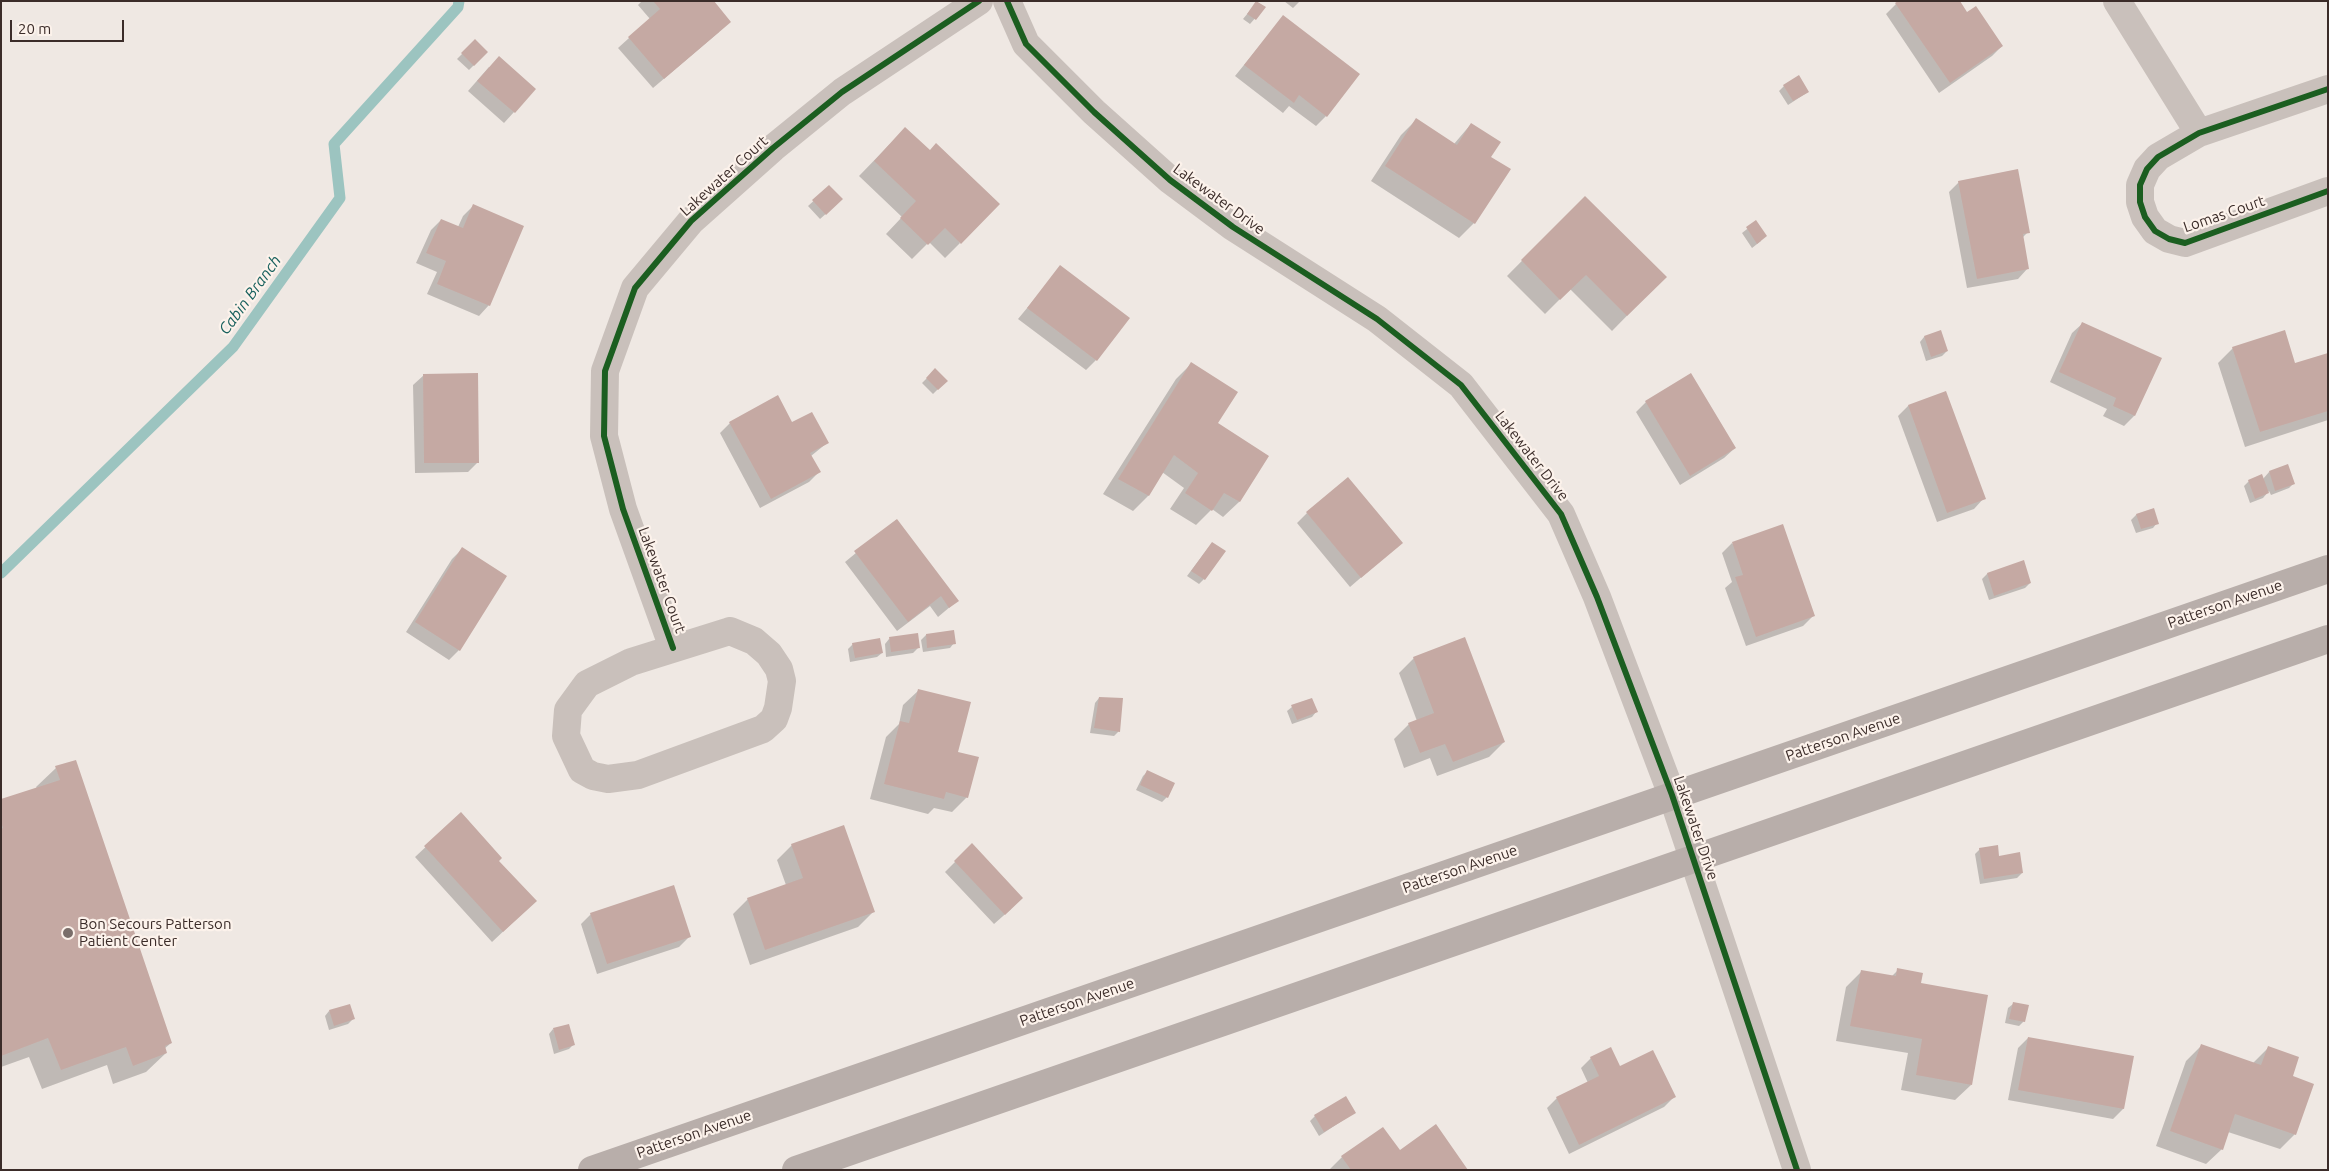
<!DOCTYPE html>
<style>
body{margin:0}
#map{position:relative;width:2329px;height:1171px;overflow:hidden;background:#efe8e3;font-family:Ubuntu,sans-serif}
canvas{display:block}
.frame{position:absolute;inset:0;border:2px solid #3b2c29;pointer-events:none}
.scale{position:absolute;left:10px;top:20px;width:114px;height:22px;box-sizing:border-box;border:2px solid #3b2c29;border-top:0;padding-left:6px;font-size:15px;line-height:18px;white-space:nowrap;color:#3b2c29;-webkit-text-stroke:4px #fcf2eb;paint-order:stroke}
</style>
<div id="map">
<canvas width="2329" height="1171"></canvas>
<div class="frame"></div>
<div class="scale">20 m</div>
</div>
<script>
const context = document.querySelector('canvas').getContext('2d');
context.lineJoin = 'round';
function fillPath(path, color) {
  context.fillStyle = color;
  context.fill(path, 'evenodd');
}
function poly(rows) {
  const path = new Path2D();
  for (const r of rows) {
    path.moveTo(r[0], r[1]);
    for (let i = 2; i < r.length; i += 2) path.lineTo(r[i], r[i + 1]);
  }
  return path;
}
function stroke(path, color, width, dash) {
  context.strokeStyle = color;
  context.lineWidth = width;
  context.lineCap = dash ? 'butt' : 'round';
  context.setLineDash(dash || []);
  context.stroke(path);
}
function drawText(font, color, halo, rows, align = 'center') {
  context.font = font + ' Ubuntu,sans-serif';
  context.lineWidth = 4.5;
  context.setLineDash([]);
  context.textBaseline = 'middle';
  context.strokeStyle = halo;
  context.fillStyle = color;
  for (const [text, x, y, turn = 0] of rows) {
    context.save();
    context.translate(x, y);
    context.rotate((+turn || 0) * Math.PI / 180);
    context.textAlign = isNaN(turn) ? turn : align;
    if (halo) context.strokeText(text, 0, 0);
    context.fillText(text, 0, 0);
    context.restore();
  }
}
const shadow = poly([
 [642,1,712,1,719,32,653,88,618,48,650,19,638,5],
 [1284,1,1300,1,1293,8],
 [1257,2,1265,7,1250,24,1243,19],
 [1896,4,1967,14,2002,46,1992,56,1939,93,1886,14],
 [1283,17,1326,116,1316,126,1289,106,1283,113,1235,76],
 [475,41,487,52,469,70,457,59],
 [489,67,535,89,504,123,468,91],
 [1784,86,1808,92,1788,105,1779,91],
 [1416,120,1454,144,1471,124,1489,157,1474,223,1459,238,1371,181,1401,135],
 [890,144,960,243,945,258,929,242,912,259,886,234,902,217,859,176],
 [1959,182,2028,232,2022,238,2028,268,2018,279,1967,288,1949,192],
 [829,187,837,204,820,219,808,206],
 [1585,197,1665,277,1612,331,1570,289,1545,314,1507,276],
 [473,206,489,305,479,316,427,294,437,272,416,263,431,230,441,220,458,227,463,216],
 [1756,222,1761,241,1752,248,1742,233],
 [1061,267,1096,360,1086,370,1018,319],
 [2083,323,2160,359,2134,416,2124,426,2103,416,2107,409,2050,382,2072,333],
 [1940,332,1947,351,1942,356,1926,361,1920,342,1924,337],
 [2233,348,2294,365,2328,354,2328,420,2245,447,2218,363],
 [1191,364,1216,424,1268,456,1239,502,1223,517,1212,509,1196,525,1170,509,1184,488,1162,472,1148,496,1133,511,1103,494,1176,379],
 [935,370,946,381,933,394,922,383],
 [424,375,478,462,468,472,415,473,413,385],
 [1945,392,1984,498,1974,509,1937,522,1898,416,1908,406],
 [1646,402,1735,448,1724,458,1680,485,1636,412],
 [730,423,792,424,827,443,811,456,819,472,809,482,760,508,720,433],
 [2269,472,2294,483,2289,488,2271,495,2269,491,2263,498,2250,503,2244,486,2249,481,2263,479],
 [2153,510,2157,523,2153,528,2136,533,2131,520,2136,515],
 [1307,513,1401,543,1350,587,1297,523],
 [896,520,957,601,938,617,930,606,897,631,845,562],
 [1212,543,1204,579,1199,584,1187,576],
 [1732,543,1813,616,1803,626,1746,646,1725,588,1732,582,1722,553],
 [462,549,459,650,449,660,406,632,452,559],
 [2023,562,2030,583,2025,588,1989,600,1982,579,1987,574],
 [926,635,954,643,950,648,923,652,921,640],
 [889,639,918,648,913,653,886,657,885,644],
 [853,644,882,653,877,657,850,662,848,649],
 [1414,658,1504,742,1489,757,1437,776,1430,758,1404,768,1394,739,1409,724,1417,721,1399,673],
 [919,690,957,753,967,797,952,812,934,808,928,814,870,799,886,737,899,724,903,705],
 [1099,698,1119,731,1114,736,1090,733,1095,703],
 [1311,699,1316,712,1312,717,1292,724,1287,711,1292,707],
 [56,768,171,1043,164,1049,166,1053,146,1072,113,1084,107,1065,42,1089,29,1057,1,1067,1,800,37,789,36,787],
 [1148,771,1167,797,1162,802,1136,790,1143,776],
 [461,814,497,861,525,911,492,942,415,857],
 [792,845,873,912,858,927,750,965,733,914,748,899,786,885,777,860],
 [972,845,1011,909,994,924,945,872],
 [1980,849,1998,857,2022,873,2017,878,1980,884,1975,854],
 [591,914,689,937,679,947,597,974,581,924],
 [1898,970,1920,984,1971,1085,1955,1100,1901,1090,1908,1053,1836,1041,1846,987,1861,972,1891,977],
 [2013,1004,2024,1021,2019,1026,2005,1023,2008,1008],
 [329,1011,353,1019,348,1024,329,1030,325,1016],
 [553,1029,573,1045,569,1049,554,1054,549,1034],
 [2028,1038,2132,1057,2123,1109,2113,1119,2008,1100,2018,1048],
 [2201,1046,2253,1063,2268,1048,2291,1077,2295,1134,2280,1149,2228,1132,2222,1149,2206,1164,2156,1146,2186,1061],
 [1591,1058,1619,1067,1674,1097,1664,1107,1569,1154,1547,1108,1557,1098,1588,1083,1581,1068],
 [1354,1113,1319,1136,1310,1121,1315,1116],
 [1399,1152,1466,1170,1329,1170,1342,1157]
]);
const stream = poly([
 [1,573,233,347,340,198,334,144,458,7,459,1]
]);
const building = poly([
 [653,1,714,1,731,22,664,79,628,37,660,9],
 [1256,1,1266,7,1256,20,1247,14],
 [1898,1,1960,1,1967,12,1976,6,2003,46,1950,83,1895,3],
 [1283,15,1360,74,1327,117,1299,95,1294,103,1244,65],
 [475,39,488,52,474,66,461,53],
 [499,56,536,89,515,113,477,81],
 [1799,75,1809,92,1793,101,1783,85],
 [1416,118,1457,145,1471,123,1501,142,1491,157,1511,169,1475,224,1385,166],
 [905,127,930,150,936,143,1000,204,961,244,945,228,928,245,900,218,916,201,874,161],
 [2018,169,2030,233,2023,234,2029,269,1977,279,1958,181],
 [829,185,843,199,826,215,812,200],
 [1585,196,1667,277,1627,316,1586,275,1560,300,1521,260],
 [473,204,524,226,490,306,437,284,446,261,426,253,441,219,463,228],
 [1756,220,1767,236,1757,244,1746,227],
 [1060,265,1130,318,1097,361,1027,308],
 [2082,322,2162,358,2135,416,2113,406,2116,398,2059,372],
 [1941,330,1948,351,1931,357,1924,336],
 [2285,330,2295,363,2328,353,2328,411,2260,432,2232,347],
 [1191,362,1238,392,1218,423,1269,456,1240,502,1224,493,1212,511,1185,493,1198,473,1174,455,1149,496,1118,479],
 [935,368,948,381,938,390,926,378],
 [478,373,479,463,424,463,423,374],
 [1691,373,1736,448,1690,476,1645,401],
 [1946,391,1986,499,1947,513,1908,405],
 [778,395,792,422,812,412,829,443,810,453,821,472,771,499,729,422],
 [2288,464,2295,484,2275,491,2269,471],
 [2262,474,2269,493,2255,499,2248,480],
 [1348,477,1403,543,1361,578,1306,512],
 [2154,508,2159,524,2141,529,2136,514],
 [897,519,959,601,949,608,941,596,908,622,854,551],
 [1783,524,1815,616,1756,637,1735,577,1743,575,1732,542],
 [1212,542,1226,551,1205,580,1191,571],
 [462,547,507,576,460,651,415,622],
 [2024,560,2031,583,1994,596,1987,573],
 [954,630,956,644,927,648,926,634],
 [918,633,920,648,891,652,889,637],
 [1465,637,1505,742,1453,762,1445,744,1420,753,1408,723,1434,713,1413,657],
 [880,638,883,653,855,658,852,643],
 [918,689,971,702,958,752,979,757,968,798,946,792,944,799,884,784,900,721,909,723],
 [1099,697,1123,698,1120,732,1094,728],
 [1312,698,1318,712,1297,720,1291,705],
 [76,760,172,1043,165,1046,167,1053,133,1066,126,1047,61,1070,48,1038,1,1056,1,829,3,828,1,822,1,799,60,780,55,766],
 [1147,770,1175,783,1168,798,1140,785],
 [461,812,502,858,499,861,537,901,503,932,424,846],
 [844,825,875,912,765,950,747,898,803,878,791,844],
 [972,843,1023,898,1005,915,954,861],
 [1998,845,1999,856,2020,852,2023,873,1984,879,1979,848],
 [674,885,691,937,607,964,590,913],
 [1897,968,1923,973,1921,983,1988,995,1972,1085,1916,1075,1922,1039,1850,1026,1861,970,1896,976],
 [2013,1002,2029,1005,2025,1022,2009,1019],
 [350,1004,355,1019,334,1026,329,1010],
 [569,1024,575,1045,559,1050,553,1028],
 [2028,1037,2134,1056,2124,1109,2018,1090],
 [2201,1044,2261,1065,2268,1046,2299,1057,2293,1076,2314,1084,2296,1135,2235,1114,2223,1150,2170,1131],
 [1611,1047,1620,1066,1653,1050,1676,1097,1579,1145,1556,1097,1599,1076,1590,1057],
 [1346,1096,1356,1113,1324,1132,1314,1115],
 [1436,1124,1468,1170,1351,1170,1341,1156,1383,1127,1400,1150]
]);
const minor = poly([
 [1007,1,1026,44,1094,112,1170,180,1233,227,1377,319,1461,385,1561,514,1597,597,1672,795,1797,1170],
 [2117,1,2199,133],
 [2328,89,2199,133,2158,157,2147,169,2140,185,2140,202,2145,217,2155,231,2169,239,2185,243,2328,191],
 [730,631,754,641,769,654,779,669,782,681,778,708,774,719,763,729,638,775,608,779,593,776,582,770,566,736,568,710,587,684,631,662,730,631],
 [673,648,623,509,604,436,605,371,635,288,691,221,773,148,842,92,979,1]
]);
const major = poly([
 [592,1170,2328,569],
 [796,1170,2328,639]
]);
const cycleway = poly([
 [1007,1,1026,44,1094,112,1170,180,1233,227,1377,319,1461,385,1561,514,1597,597,1672,795,1797,1170],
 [2328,89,2199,133,2158,157,2147,169,2140,185,2140,202,2145,217,2155,231,2169,239,2185,243,2328,191],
 [673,648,623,509,604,436,605,371,635,288,691,221,773,148,842,92,979,1]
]);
const markers = [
 [68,933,6,"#7a6e6a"]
];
const streetNames = [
 ["Lakewater Court",724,176,-42],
 ["Lakewater Drive",1219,199,36],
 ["Lomas Court",2224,214,-19],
 ["Lakewater Drive",1532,456,52],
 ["Lakewater Court",662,580,70],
 ["Patterson Avenue",2225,604,-19],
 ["Patterson Avenue",1843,737,-19],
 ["Lakewater Drive",1696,828,71],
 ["Patterson Avenue",1460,869,-19],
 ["Patterson Avenue",1077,1002,-19],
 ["Patterson Avenue",694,1134,-19]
];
const poiNames = [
 ["Bon Secours Patterson",79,924],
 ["Patient Center",79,941]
];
const waterNames = [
 ["Cabin Branch",250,295,-54]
];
fillPath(shadow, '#0003');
stroke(stream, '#9cc4c0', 11);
fillPath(building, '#c5a9a3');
stroke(minor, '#c9c0bb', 28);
stroke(major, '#b8aeaa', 28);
stroke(cycleway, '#1b5e20', 6);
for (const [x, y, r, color] of markers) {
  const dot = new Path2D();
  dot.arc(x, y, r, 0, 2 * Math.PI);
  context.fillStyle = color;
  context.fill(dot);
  stroke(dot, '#fcf2eb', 2);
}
drawText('15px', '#3b2c29', '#fcf2eb', streetNames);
drawText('15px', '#3b2c29', '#fcf2eb', poiNames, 'left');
drawText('italic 16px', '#19615e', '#fcf2eb', waterNames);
</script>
